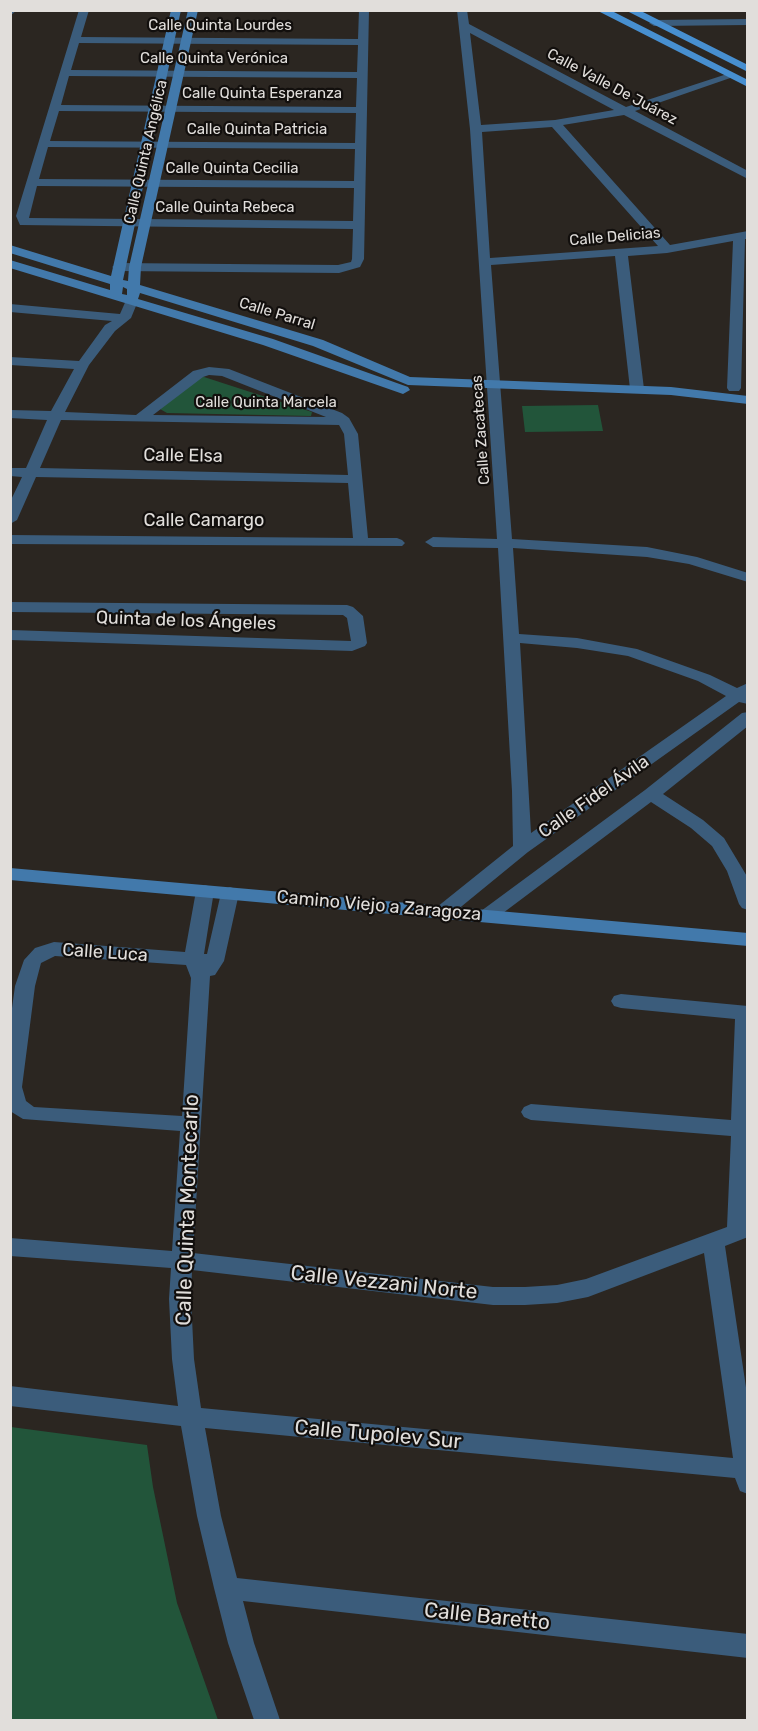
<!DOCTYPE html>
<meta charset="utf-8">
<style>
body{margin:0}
#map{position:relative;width:758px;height:1731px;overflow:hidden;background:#2b2621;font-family:Rubik,sans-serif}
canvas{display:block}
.frame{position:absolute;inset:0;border:12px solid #e1dedb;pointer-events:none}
</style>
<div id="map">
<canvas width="758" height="1731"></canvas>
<div class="frame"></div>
</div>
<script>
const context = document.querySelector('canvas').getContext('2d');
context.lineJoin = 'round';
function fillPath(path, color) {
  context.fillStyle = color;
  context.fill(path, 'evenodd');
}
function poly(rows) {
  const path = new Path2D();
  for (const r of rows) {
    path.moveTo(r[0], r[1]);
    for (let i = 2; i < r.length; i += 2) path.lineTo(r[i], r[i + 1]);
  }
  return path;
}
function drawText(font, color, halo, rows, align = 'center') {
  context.font = font + ' Rubik,sans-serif';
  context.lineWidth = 4.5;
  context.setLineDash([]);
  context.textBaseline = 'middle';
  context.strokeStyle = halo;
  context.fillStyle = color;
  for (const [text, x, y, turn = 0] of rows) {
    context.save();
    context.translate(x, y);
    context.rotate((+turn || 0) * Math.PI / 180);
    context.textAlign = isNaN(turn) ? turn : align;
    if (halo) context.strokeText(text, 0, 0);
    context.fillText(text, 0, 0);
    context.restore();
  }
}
const green = poly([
 [201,376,312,412,311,416,167,413,160,409],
 [598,405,603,431,525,432,522,406],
 [11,1427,147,1445,153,1487,177,1603,218,1720,11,1720]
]);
const street = poly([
 [10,10,17,10,10,16,10,10],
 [79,10,89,10,81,37,358,39,359,10,369,10,364,259,360,267,339,273,118,271,112,267,118,263,338,265,351,262,352,259,353,229,20,225,16,216,79,10],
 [79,43,358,45,357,72,71,70,79,43],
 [69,76,357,78,356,107,61,105,69,76],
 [59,111,356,113,355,143,50,141,59,111],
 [48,147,355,149,354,181,39,179,48,147],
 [37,186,354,188,353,221,29,218,37,186],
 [457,10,467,10,469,24,626,107,727,74,735,74,736,76,635,111,748,171,748,179,624,115,563,125,670,245,748,231,748,239,745,239,741,388,739,391,729,391,727,388,733,241,667,253,628,256,644,389,637,393,630,389,615,256,491,265,512,539,647,547,697,557,748,573,748,582,689,564,647,557,513,548,519,634,577,638,637,649,710,675,737,688,748,683,748,704,739,702,528,852,451,915,444,917,437,915,435,911,437,907,513,846,512,791,498,548,433,547,425,542,433,537,497,539,470,129,457,10],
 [470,33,614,110,555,120,481,125,470,33],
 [552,127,658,246,490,258,482,132,552,127],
 [520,643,577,648,628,656,698,681,726,696,531,833,520,643],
 [748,19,748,25,654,26,649,23,654,20,748,19],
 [132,297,138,301,131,318,115,331,89,365,65,412,136,415,193,371,209,367,229,369,342,413,349,418,358,434,368,538,397,538,402,540,405,543,402,546,10,544,10,535,353,538,348,483,36,477,17,520,10,524,10,502,22,477,10,476,10,468,26,468,47,420,10,418,10,410,51,411,74,369,10,365,10,357,79,361,105,325,112,321,10,312,10,304,120,314,127,298,132,297],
 [209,375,222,376,326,417,153,415,203,377,209,375],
 [61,420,339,425,344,434,348,475,40,468,61,420],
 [10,602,347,605,353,607,363,616,367,643,365,646,352,651,10,640,10,630,351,641,347,618,343,615,10,612,10,602],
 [748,712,748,726,663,794,703,820,724,838,748,878,748,910,742,908,739,904,727,871,712,846,691,828,651,802,495,919,488,921,481,919,479,915,481,911,645,790,742,713,748,712],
 [205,885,211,887,214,891,204,954,207,954,221,893,224,889,230,887,236,889,239,893,224,961,215,975,210,976,193,1253,493,1287,525,1287,557,1285,586,1279,727,1227,731,1136,531,1120,524,1117,521,1112,524,1107,531,1104,731,1120,735,1019,621,1008,614,1006,611,1001,614,996,621,994,748,1006,748,1237,725,1246,748,1401,748,1494,740,1491,735,1478,205,1428,221,1516,237,1578,748,1634,748,1658,243,1601,254,1643,280,1720,254,1720,228,1643,214,1588,197,1516,181,1426,10,1406,10,1386,178,1406,172,1359,169,1299,171,1268,10,1256,10,1238,172,1251,180,1131,23,1119,10,1111,10,1023,15,986,24,960,35,948,54,942,185,952,196,891,199,887,205,885],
 [55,956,186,965,191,978,182,1116,34,1107,26,1101,22,1087,35,986,41,963,55,956],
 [704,1253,733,1458,201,1408,194,1359,191,1299,192,1270,493,1305,525,1305,557,1303,588,1297,704,1253]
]);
const secondary = poly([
 [171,10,181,10,123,280,128,281,129,267,188,10,198,10,141,267,140,285,323,340,410,377,671,387,748,396,748,404,671,395,408,385,313,346,140,293,138,299,273,339,408,387,410,390,403,394,263,345,10,268,10,260,110,290,110,284,10,253,10,245,111,276,171,10],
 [123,287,127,289,127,295,122,294,123,287],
 [10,868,748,933,748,946,10,880,10,868]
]);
const primary = poly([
 [596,10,610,10,748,80,748,87,596,10],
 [625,10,639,10,748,65,748,72,625,10]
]);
const farStreetnames = [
 ["Calle Quinta Lourdes",220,26],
 ["Calle Quinta Verónica",214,59],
 ["Calle Valle De Juárez",612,87,28],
 ["Calle Quinta Esperanza",262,94],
 ["Calle Quinta Patricia",257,130],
 ["Calle Quinta Angélica",146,152,-77],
 ["Calle Quinta Cecilia",232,169],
 ["Calle Quinta Rebeca",225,208],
 ["Calle Delicias",615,237,-5],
 ["Calle Parral",277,314,17],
 ["Calle Quinta Marcela",266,403],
 ["Calle Zacatecas",481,430,-94]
];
const streetNames = [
 ["Calle Elsa",183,456,1],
 ["Calle Camargo",204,521],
 ["Quinta de los Ángeles",186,621,2],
 ["Calle Fidel Ávila",594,797,-35],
 ["Camino Viejo a Zaragoza",379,906,5],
 ["Calle Luca",105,953,4]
];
const nearStreetnames = [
 ["Calle Quinta Montecarlo",188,1210,-88],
 ["Calle Vezzani Norte",384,1283,6],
 ["Calle Tupolev Sur",378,1435,5],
 ["Calle Baretto",487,1617,6]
];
fillPath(green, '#22553a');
fillPath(street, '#3b5c7b');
fillPath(secondary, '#4279ab');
fillPath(primary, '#478fd0');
drawText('15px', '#e1dedb', '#120f0d', farStreetnames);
drawText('18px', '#e1dedb', '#120f0d', streetNames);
drawText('21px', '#e1dedb', '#120f0d', nearStreetnames);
</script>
